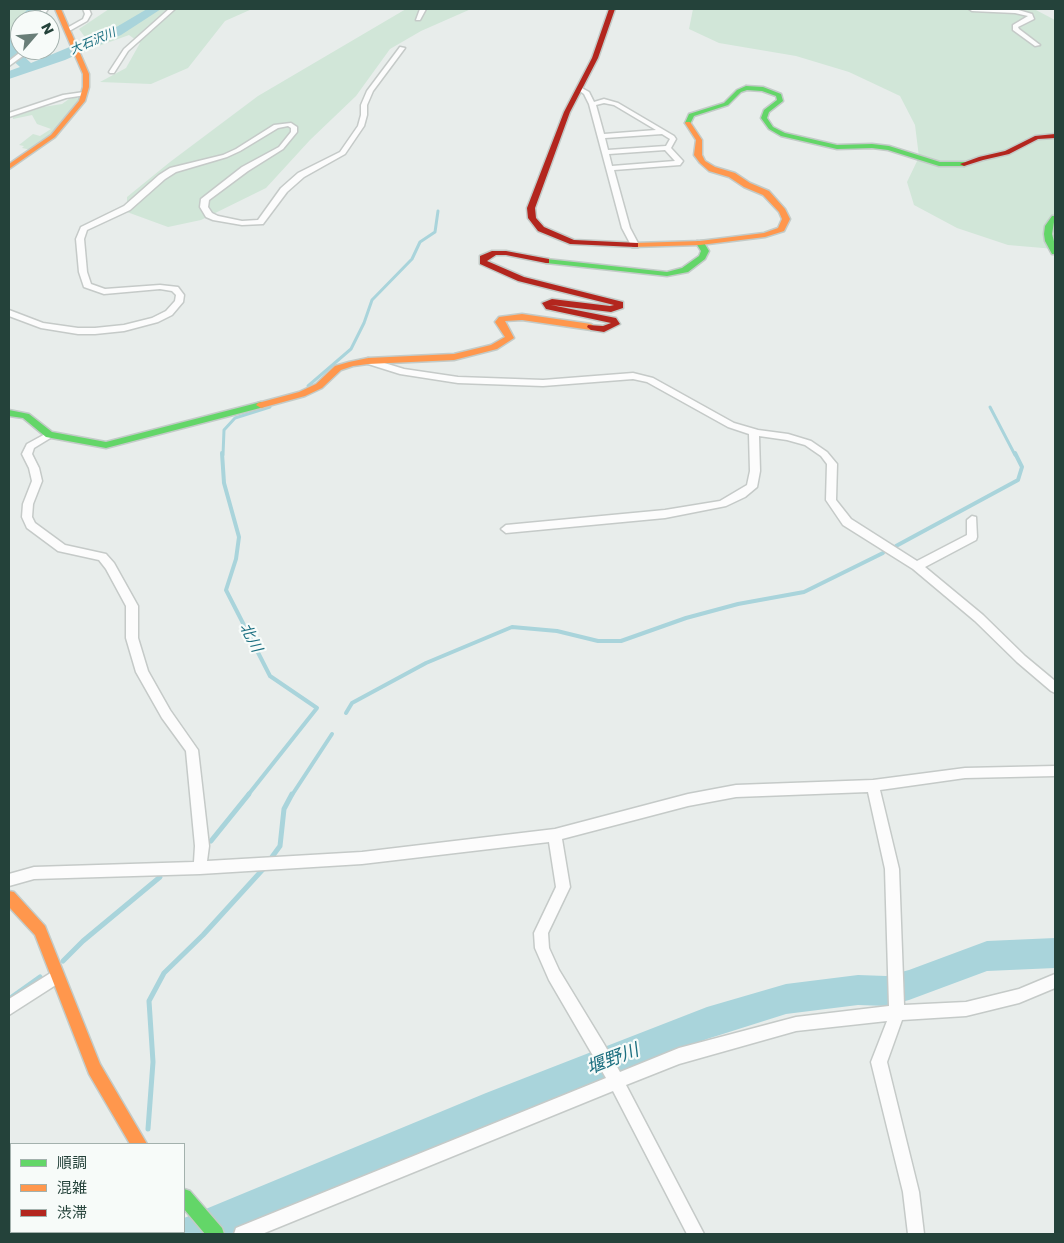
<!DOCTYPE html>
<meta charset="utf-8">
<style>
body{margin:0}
#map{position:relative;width:1064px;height:1243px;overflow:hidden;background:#e8edeb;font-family:Poppins,"Noto Sans JP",sans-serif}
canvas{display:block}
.frame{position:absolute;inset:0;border:10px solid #24423a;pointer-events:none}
.legend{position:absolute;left:10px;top:1143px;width:175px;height:90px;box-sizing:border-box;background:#f7fbf9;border:1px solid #a3b1ad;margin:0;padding:6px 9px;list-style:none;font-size:15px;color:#24423a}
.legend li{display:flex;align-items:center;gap:10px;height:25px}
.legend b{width:25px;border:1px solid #a3b1ad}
.north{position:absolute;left:10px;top:10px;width:50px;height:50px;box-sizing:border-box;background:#f7fbf9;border:1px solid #a3b1ad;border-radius:50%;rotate:63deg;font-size:14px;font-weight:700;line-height:20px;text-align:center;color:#24423a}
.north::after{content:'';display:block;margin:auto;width:18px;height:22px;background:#697e78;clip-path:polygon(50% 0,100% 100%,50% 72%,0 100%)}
</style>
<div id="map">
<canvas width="1064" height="1243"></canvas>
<div class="frame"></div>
<ul class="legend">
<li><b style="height:6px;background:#63d668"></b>順調</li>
<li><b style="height:6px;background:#ff974d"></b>混雑</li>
<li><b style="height:6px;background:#b3261e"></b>渋滞</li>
</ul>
<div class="north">N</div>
</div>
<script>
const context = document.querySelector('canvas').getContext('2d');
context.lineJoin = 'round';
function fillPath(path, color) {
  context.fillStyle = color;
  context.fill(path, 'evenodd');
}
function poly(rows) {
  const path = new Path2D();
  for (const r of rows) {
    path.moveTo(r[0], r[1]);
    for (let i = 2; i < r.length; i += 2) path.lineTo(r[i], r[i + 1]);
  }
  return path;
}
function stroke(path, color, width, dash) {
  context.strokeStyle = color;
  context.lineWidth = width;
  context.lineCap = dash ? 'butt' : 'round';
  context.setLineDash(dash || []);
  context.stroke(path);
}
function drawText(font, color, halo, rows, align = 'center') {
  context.font = font + ' Poppins,"Noto Sans JP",sans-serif';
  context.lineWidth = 4.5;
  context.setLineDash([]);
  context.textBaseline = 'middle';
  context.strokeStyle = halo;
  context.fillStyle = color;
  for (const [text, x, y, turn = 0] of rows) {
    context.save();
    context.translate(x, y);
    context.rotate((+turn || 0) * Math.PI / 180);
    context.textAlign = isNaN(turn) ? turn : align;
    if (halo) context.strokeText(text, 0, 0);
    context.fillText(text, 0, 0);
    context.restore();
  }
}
const green = poly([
 [9,9,29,9,31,20,20,20,20,40,18,43,9,45],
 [109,9,252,9,225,21,188,68,151,84,100,82,126,68,140,43,129,35,93,48,79,29],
 [406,9,471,9,421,31,390,49,356,96,310,140,266,188,201,220,168,227,127,212,127,197,170,162,258,96],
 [693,9,1034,9,1055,20,1055,249,1008,245,957,228,914,205,907,182,919,157,915,125,900,96,849,72,796,56,719,43,689,29],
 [76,97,79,99,62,124,32,150,22,148,24,146,19,145,33,134,40,136,51,129,37,124,32,115,13,119,13,117,43,107,62,104,69,99]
]);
const streamFar2 = poly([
 [308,386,351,349,364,323,372,300,412,259,420,242,435,232,438,211],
 [990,407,1015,455],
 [223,455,224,430,235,418,270,407]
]);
const streamFar1 = poly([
 [222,453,224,483,239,537,236,559,226,590,270,676,317,708,248,795],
 [896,546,1018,480,1022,467,1015,453],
 [346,713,352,703,426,663,512,627,557,631,598,641,621,641,686,618,738,604,804,592,883,553],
 [292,795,332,734]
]);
const stream = poly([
 [211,841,249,794],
 [269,861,280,846,284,809,292,794],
 [63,961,83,941,160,877],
 [9,999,40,977],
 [148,1129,153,1062,149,1001,164,973,203,935,265,867],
 [9,1215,10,1234]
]);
const river = poly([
 [28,9,41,9,31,20,20,20,20,38,15,48,31,63,113,29,147,9,161,9,121,35,65,60,9,79,9,71,20,67,9,57,9,36,16,23,20,22,18,20,20,17,28,9],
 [1055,938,1055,968,987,971,909,1000,886,1006,858,1005,786,1014,707,1039,489,1125,230,1234,170,1234,171,1232,184,1232,184,1218,486,1093,707,1007,786,984,858,975,886,976,909,970,987,941,1055,938]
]);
const street = poly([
 [42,9,48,9,41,20,35,20,42,9],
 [83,9,89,9,91,14,87,21,71,30,67,30,67,28,83,19,85,14,83,9],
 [169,9,175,9,128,51,114,73,110,73,109,72,124,49,169,9],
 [420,9,426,9,420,20,416,20,420,9],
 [969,9,1015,9,1032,14,1034,19,1018,27,1019,29,1040,45,1035,46,1013,30,1013,25,1028,16,1015,13,972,11,969,9],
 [400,47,405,48,373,91,367,105,367,115,364,126,345,154,304,177,287,192,263,224,242,225,213,220,206,217,200,207,201,199,242,167,279,147,291,132,291,128,288,126,278,128,240,151,227,157,176,172,165,179,130,210,87,230,84,239,87,272,91,284,105,289,160,285,178,287,184,295,183,302,172,315,158,322,124,331,95,334,78,334,41,328,9,316,9,310,43,323,78,328,95,328,124,325,152,318,166,311,175,301,176,295,172,291,160,289,104,294,84,287,79,272,76,239,81,227,124,206,159,175,170,168,223,155,236,149,274,125,291,123,297,127,297,132,283,149,248,171,209,200,208,207,212,213,218,216,242,221,258,220,281,188,298,173,340,152,358,126,361,115,361,105,367,91,400,47],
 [20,48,20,50,24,50,24,55,9,66,9,61,18,54,20,48],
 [580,87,589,92,594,102,604,99,618,103,674,136,676,139,671,148,683,161,680,165,614,170,630,228,639,245,638,247,632,247,622,228,589,104,584,94,577,89,580,87],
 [604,103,614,105,656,130,604,134,596,105,604,103],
 [662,134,670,139,666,146,608,150,605,138,662,134],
 [665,150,675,161,612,166,609,154,665,150],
 [84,92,86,93,86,95,66,98,9,117,9,113,63,95,84,92],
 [368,358,404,369,458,377,543,380,633,373,653,378,734,423,758,430,788,434,811,441,827,452,837,464,836,500,851,519,917,561,967,535,967,520,972,516,976,517,977,537,976,540,925,567,983,615,1025,656,1055,681,1055,693,1051,691,1017,662,975,621,913,569,843,525,826,500,827,464,821,456,805,445,787,440,759,436,760,471,757,487,745,497,726,506,665,518,506,533,501,529,506,525,665,510,720,501,747,485,750,471,749,434,728,427,647,382,633,379,543,386,458,383,400,374,365,363,364,361,368,358],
 [49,432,54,435,52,437,34,448,32,454,39,468,42,481,33,504,32,517,35,523,65,545,106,554,114,563,138,606,138,638,148,671,170,710,198,750,209,846,207,861,362,852,555,829,688,794,736,785,873,780,965,768,1055,766,1055,776,965,778,880,790,899,869,904,1005,966,1002,1019,989,1055,974,1055,988,1019,1003,966,1016,902,1020,887,1062,919,1192,924,1234,908,1234,903,1192,871,1062,887,1021,796,1031,679,1064,626,1085,704,1234,687,1234,613,1091,262,1234,234,1234,236,1228,606,1078,549,980,535,948,534,933,556,887,549,842,362,864,200,874,34,879,9,886,9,874,34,867,194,862,195,846,186,751,162,718,136,672,126,638,126,606,106,569,99,560,58,551,27,528,22,517,23,504,32,481,29,468,22,454,27,444,49,432],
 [868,792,885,869,889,1006,796,1017,679,1048,620,1072,604,1044,559,970,549,948,548,933,570,887,562,839,688,806,736,797,868,792],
 [57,969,62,971,64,976,62,981,9,1015,9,999,57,969],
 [119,1232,139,1232,138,1234,118,1234,119,1232]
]);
const fast = poly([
 [746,86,763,87,781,94,783,101,769,112,767,118,773,127,785,133,837,145,872,144,889,146,940,162,964,162,968,164,964,166,939,166,888,150,872,148,837,149,781,136,769,129,761,118,764,110,777,100,776,96,762,91,747,90,741,92,728,105,694,116,690,124,685,123,689,114,724,103,737,90,746,86],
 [1052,216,1055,216,1052,234,1055,245,1055,254,1052,254,1045,241,1044,234,1045,226,1052,216],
 [697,241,703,241,709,251,705,259,688,272,667,276,546,263,542,261,546,259,667,272,682,268,699,256,701,251,696,243,697,241],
 [261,402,266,405,264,407,106,448,46,437,23,418,9,416,9,410,29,414,52,432,106,442,261,402],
 [184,1189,190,1191,222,1228,224,1234,205,1234,184,1209,184,1189]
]);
const slow = poly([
 [55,9,61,9,89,74,89,87,85,101,55,137,9,169,9,164,51,135,79,101,83,87,83,74,55,9],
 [686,122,690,122,702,140,702,155,705,161,715,167,735,173,750,183,769,191,785,209,790,219,784,231,765,237,700,245,632,247,632,243,635,243,700,241,764,233,778,228,782,219,779,212,763,195,744,187,729,177,709,171,700,163,694,155,696,140,685,123,686,122],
 [522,314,591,324,595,327,591,330,522,320,505,321,514,338,497,349,454,360,368,364,353,366,341,370,322,388,305,396,261,408,256,405,258,403,299,392,316,384,335,366,349,362,368,358,454,354,491,345,505,337,495,322,499,317,522,314],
 [9,891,14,892,45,926,100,1064,147,1144,130,1144,89,1074,35,935,9,907,9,891]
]);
const jam = poly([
 [609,9,615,9,598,58,570,112,535,208,536,218,544,227,574,240,638,243,638,247,635,247,570,244,538,231,528,218,527,208,564,112,592,58,609,9],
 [1055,134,1055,138,1038,139,1009,154,983,160,964,166,960,164,979,157,1005,151,1035,136,1055,134],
 [492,251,506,251,549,259,549,263,546,263,506,255,496,255,487,261,524,277,623,302,623,308,611,312,551,305,616,318,620,324,604,332,591,330,587,327,588,325,603,326,611,323,546,309,542,303,552,299,610,306,614,305,518,281,480,264,480,256,492,251]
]);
const farWaternames = [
 ["大石沢川",93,42,-23]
];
const waterNames = [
 ["北川",250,638,63]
];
const nearWaternames = [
 ["堰野川",613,1060,-21]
];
fillPath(green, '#d1e6d8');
stroke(streamFar2, '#a9d4db', 3);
stroke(streamFar1, '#a9d4db', 4);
stroke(stream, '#a9d4db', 5);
fillPath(river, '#a9d4db');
stroke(street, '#c5cac8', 3);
stroke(fast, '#c3cbc8', 3);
stroke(slow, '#c3cbc8', 3);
stroke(jam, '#c3cbc8', 3);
fillPath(street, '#fcfcfc');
fillPath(fast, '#63d668');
fillPath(slow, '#ff974d');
fillPath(jam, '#b3261e');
drawText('italic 12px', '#1c6f80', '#f7fbf9', farWaternames);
drawText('italic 15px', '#1c6f80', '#f7fbf9', waterNames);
drawText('italic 18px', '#1c6f80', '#f7fbf9', nearWaternames);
</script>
